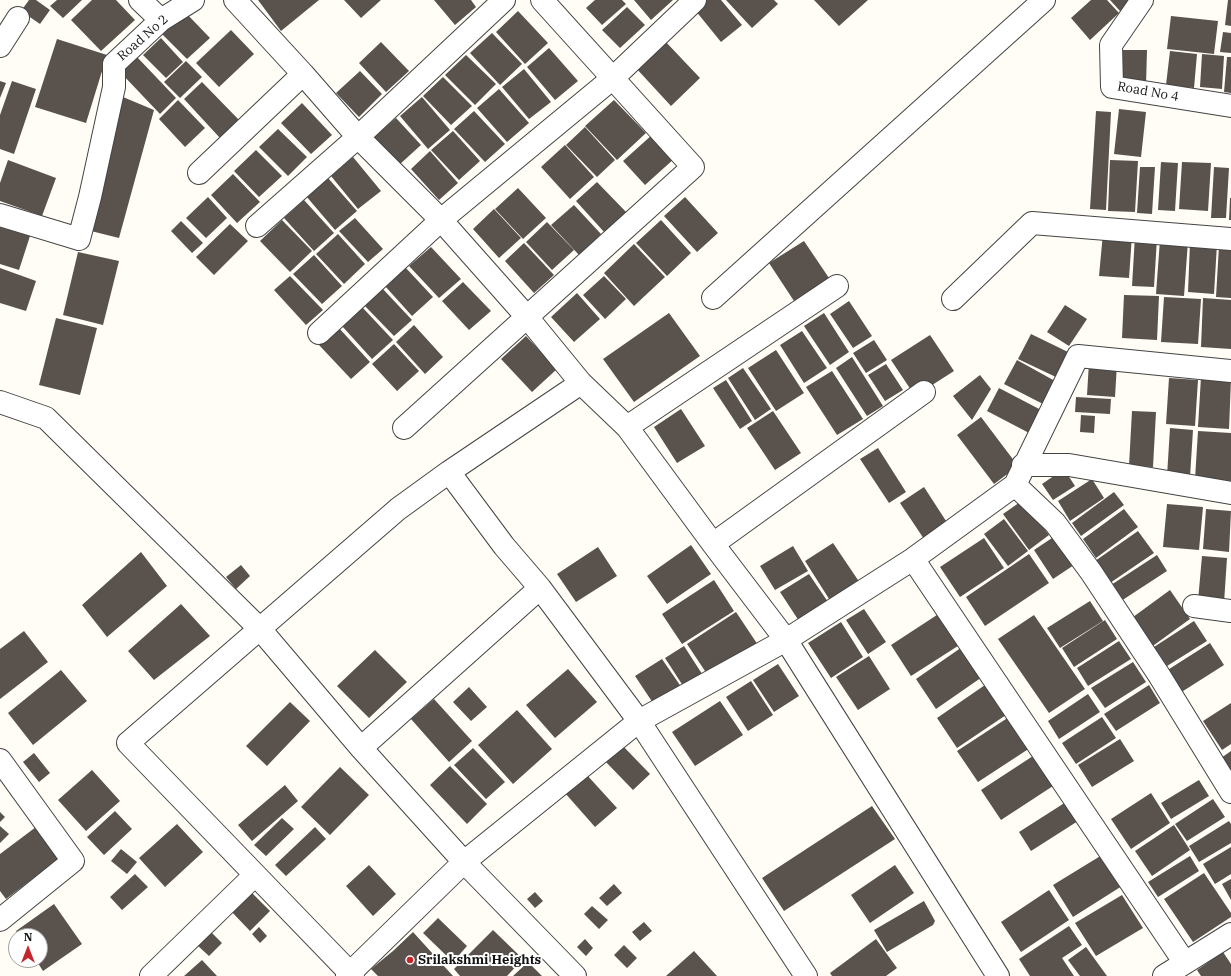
<!DOCTYPE html>
<style>
body{margin:0}
#map{position:relative;width:1231px;height:976px;overflow:hidden;background:#fffdf5;font-family:"IBM Plex Serif",serif}
canvas{display:block}
.north{position:absolute;left:8px;top:928px;width:40px;height:40px;box-sizing:border-box;background:#fff;border:1px solid #a0a0a0;border-radius:50%;rotate:0deg;font-size:11px;font-weight:700;line-height:16px;text-align:center;color:#111}
.north::after{content:'';display:block;margin:auto;width:14px;height:18px;background:#c4262e;clip-path:polygon(50% 0,100% 100%,50% 72%,0 100%)}
</style>
<div id="map">
<canvas width="1231" height="976"></canvas>
<div class="north">N</div>
</div>
<script>
const context = document.querySelector('canvas').getContext('2d');
context.lineJoin = 'round';
function fillPath(path, color) {
  context.fillStyle = color;
  context.fill(path, 'evenodd');
}
function poly(rows) {
  const path = new Path2D();
  for (const r of rows) {
    path.moveTo(r[0], r[1]);
    for (let i = 2; i < r.length; i += 2) path.lineTo(r[i], r[i + 1]);
  }
  return path;
}
function stroke(path, color, width, dash) {
  context.strokeStyle = color;
  context.lineWidth = width;
  context.lineCap = dash ? 'butt' : 'round';
  context.setLineDash(dash || []);
  context.stroke(path);
}
function drawText(font, color, halo, rows, align = 'center') {
  context.font = font + ' "IBM Plex Serif",serif';
  context.lineWidth = 4;
  context.setLineDash([]);
  context.textBaseline = 'middle';
  context.strokeStyle = halo;
  context.fillStyle = color;
  for (const [text, x, y, turn = 0] of rows) {
    context.save();
    context.translate(x, y);
    context.rotate((+turn || 0) * Math.PI / 180);
    context.textAlign = isNaN(turn) ? turn : align;
    if (halo) context.strokeText(text, 0, 0);
    context.fillText(text, 0, 0);
    context.restore();
  }
}
const building = poly([
 [29,0,36,0,50,10,40,24,21,11],
 [57,0,82,0,63,18,50,6],
 [92,0,116,0,135,20,101,51,71,20],
 [258,0,319,0,281,31],
 [344,0,381,0,361,18],
 [434,0,471,0,476,7,455,25],
 [595,0,622,0,626,4,602,25,586,8],
 [634,0,673,0,651,20],
 [707,0,721,0,742,25,721,42,695,10],
 [726,0,774,0,778,4,752,28],
 [814,0,868,0,839,26],
 [1091,0,1107,0,1119,13,1090,40,1071,18],
 [1110,0,1132,0,1120,11],
 [1228,0,1231,0,1231,26,1225,25],
 [627,7,645,25,620,48,602,30],
 [518,11,548,43,525,64,496,32],
 [185,12,210,38,187,59,162,34],
 [1171,16,1218,21,1214,54,1167,49],
 [231,30,254,54,219,87,196,63],
 [1223,32,1231,33,1231,53,1220,52],
 [492,33,522,64,500,85,470,53],
 [161,38,183,62,166,78,143,55],
 [57,39,107,55,86,123,35,107],
 [664,40,700,78,671,106,635,67],
 [381,42,409,71,386,92,359,63],
 [549,48,578,81,555,100,527,67],
 [1117,50,1147,50,1146,85,1116,85],
 [1170,51,1197,54,1194,88,1166,85],
 [1202,54,1224,56,1222,89,1200,87],
 [466,55,496,84,475,105,445,75],
 [137,57,176,98,160,114,121,73],
 [1227,57,1231,57,1231,93,1224,92],
 [186,61,202,77,180,98,164,82],
 [524,69,551,102,529,119,502,87],
 [360,71,382,94,359,117,336,93],
 [443,77,472,106,451,125,423,96],
 [0,81,6,83,0,98],
 [12,81,36,89,14,154,0,149,0,115],
 [202,82,239,120,220,138,184,99],
 [499,89,529,123,507,142,477,108],
 [123,97,154,110,119,238,87,230],
 [422,97,450,130,428,149,400,116],
 [178,100,205,128,185,147,159,119],
 [614,100,646,133,617,160,585,126],
 [302,103,332,135,311,154,281,123],
 [1119,109,1146,112,1141,157,1114,154],
 [474,111,505,144,485,162,454,129],
 [1096,111,1111,112,1106,210,1090,209],
 [396,118,421,145,399,165,374,137],
 [585,127,615,160,597,177,566,145],
 [278,129,307,157,288,176,259,147],
 [453,131,480,161,459,180,431,150],
 [653,134,675,158,645,185,623,161],
 [565,145,594,177,570,199,541,167],
 [256,150,282,176,259,197,234,171],
 [430,151,458,183,439,200,411,169],
 [353,157,381,191,358,209,331,176],
 [8,160,56,178,42,216,0,201,0,183],
 [1110,160,1138,161,1135,212,1108,211],
 [1161,162,1178,163,1175,211,1158,210],
 [1182,162,1211,163,1208,211,1179,209],
 [1140,167,1155,167,1152,214,1137,213],
 [1214,167,1229,168,1226,218,1211,218],
 [233,174,260,202,237,223,211,195],
 [328,178,357,211,335,230,306,196],
 [597,182,627,213,605,233,576,201],
 [518,188,546,218,523,239,495,209],
 [208,197,227,218,206,238,186,218],
 [685,197,718,233,697,252,664,216],
 [1230,198,1231,198,1231,220,1229,220],
 [304,200,334,233,314,251,284,218],
 [574,205,601,234,579,255,551,225],
 [494,209,521,238,499,258,473,229],
 [355,218,383,249,368,262,339,231],
 [282,220,312,251,290,272,260,241],
 [661,220,691,253,667,276,636,243],
 [181,221,203,243,192,253,171,231],
 [547,222,574,250,552,270,526,242],
 [230,224,248,241,214,275,196,257],
 [0,227,30,236,19,270,0,264],
 [1103,233,1132,235,1129,278,1099,276],
 [338,234,365,264,344,284,316,254],
 [1135,236,1157,238,1154,287,1132,286],
 [1160,240,1188,241,1184,296,1156,294],
 [804,241,829,278,794,301,769,263],
 [524,243,554,275,534,293,505,261],
 [1190,243,1217,244,1214,294,1188,292],
 [634,244,665,277,634,306,604,273],
 [1219,246,1231,247,1231,298,1216,297],
 [431,247,461,279,439,298,409,266],
 [78,252,119,261,103,325,63,315],
 [314,255,342,286,322,304,293,274],
 [405,267,433,297,412,316,385,286],
 [0,268,36,281,26,311,0,303],
 [290,276,323,310,306,325,274,290],
 [604,276,626,299,605,319,583,295],
 [463,282,491,311,469,330,442,301],
 [381,287,412,320,394,336,363,304],
 [577,293,600,319,574,342,551,317],
 [1124,295,1159,296,1157,340,1122,338],
 [1164,297,1201,299,1198,344,1161,342],
 [1203,298,1231,300,1231,349,1201,347],
 [849,301,872,336,853,348,830,314],
 [1065,305,1087,319,1069,346,1047,332],
 [362,307,393,340,372,359,342,326],
 [669,313,700,356,634,402,603,359],
 [824,313,849,352,830,365,804,326],
 [56,318,97,328,80,395,39,385],
 [414,325,443,357,425,374,396,342],
 [338,327,370,362,351,379,319,345],
 [802,331,827,368,804,383,780,345],
 [1031,334,1070,353,1058,378,1018,359],
 [930,335,954,371,915,396,891,360],
 [526,336,557,369,532,392,501,359],
 [874,340,887,360,866,373,853,353],
 [394,344,419,371,397,391,372,364],
 [776,350,804,393,776,411,748,368],
 [852,357,883,406,867,416,836,368],
 [1017,360,1055,381,1043,404,1004,384],
 [1089,362,1117,364,1115,397,1087,395],
 [886,364,903,390,885,401,868,375],
 [743,368,771,409,755,420,728,378],
 [832,371,863,419,837,435,806,387],
 [980,375,991,389,972,420,953,396],
 [1201,377,1231,379,1229,429,1198,427],
 [1169,378,1198,380,1195,426,1166,424],
 [726,380,752,421,740,429,713,388],
 [999,388,1043,411,1031,434,987,411],
 [1076,397,1111,399,1110,414,1075,412],
 [681,409,705,446,677,463,654,427],
 [773,411,801,453,775,470,747,428],
 [1132,411,1156,412,1153,467,1129,466],
 [1081,415,1095,416,1094,433,1080,432],
 [981,417,1018,466,994,484,957,435],
 [1170,428,1193,430,1190,477,1167,476],
 [1198,431,1231,433,1231,481,1195,479],
 [878,448,906,492,889,503,860,459],
 [1064,469,1075,486,1053,500,1042,484],
 [1092,479,1104,498,1070,521,1058,501],
 [924,487,948,524,924,539,900,503],
 [1114,492,1124,505,1081,536,1072,523],
 [1023,500,1049,535,1029,550,1003,514],
 [1167,504,1203,507,1199,550,1163,547],
 [1124,509,1138,527,1096,558,1083,539],
 [1206,509,1231,511,1229,552,1203,549],
 [1004,519,1028,551,1008,566,984,534],
 [1138,531,1154,553,1110,583,1095,561],
 [1055,536,1074,565,1053,579,1034,550],
 [984,538,1004,568,960,597,940,567],
 [833,543,860,583,831,602,805,561],
 [691,545,711,574,667,604,647,576],
 [793,546,808,571,775,590,760,566],
 [598,547,617,576,576,602,557,574],
 [141,552,167,586,107,637,82,605],
 [1029,554,1049,583,985,626,966,597],
 [1157,555,1167,571,1121,601,1111,585],
 [1202,556,1227,558,1224,603,1198,601],
 [241,565,250,576,236,589,226,577],
 [809,574,828,602,799,621,780,592],
 [714,580,734,611,682,644,662,614],
 [1170,590,1190,619,1150,648,1129,620],
 [1090,601,1103,621,1060,648,1047,628],
 [181,604,210,636,154,680,128,651],
 [864,609,886,642,868,654,846,620],
 [736,612,758,645,709,677,687,644],
 [940,613,961,644,911,676,891,645],
 [1034,615,1085,689,1049,713,998,639],
 [1105,620,1117,639,1074,667,1062,648],
 [1194,621,1207,641,1167,666,1154,647],
 [841,622,863,657,831,678,808,643],
 [24,631,48,662,0,699,0,649],
 [1119,641,1131,659,1088,686,1077,668],
 [1210,643,1224,665,1180,693,1166,671],
 [965,645,985,675,936,709,916,679],
 [684,646,706,680,687,692,665,658],
 [375,650,407,682,369,718,337,686],
 [869,656,890,689,858,710,836,677],
 [662,659,684,691,657,709,635,676],
 [1133,662,1146,682,1105,708,1091,688],
 [778,664,799,696,774,712,753,680],
 [568,669,597,702,555,738,526,705],
 [61,670,87,701,33,745,8,713],
 [751,681,773,715,748,731,726,697],
 [985,685,1006,715,957,748,937,718],
 [1149,685,1160,703,1116,731,1104,714],
 [469,687,487,707,471,721,453,702],
 [1088,694,1100,712,1059,739,1048,721],
 [434,699,472,741,449,762,411,719],
 [720,701,743,735,695,766,672,732],
 [290,702,310,721,267,766,246,746],
 [1231,703,1231,744,1222,750,1203,721],
 [517,710,552,749,513,784,478,745],
 [1009,717,1030,748,978,782,957,751],
 [1102,717,1116,738,1076,764,1062,743],
 [1120,739,1134,761,1092,787,1078,765],
 [621,744,650,774,633,790,604,760],
 [473,748,505,782,486,799,454,765],
 [1231,751,1231,774,1221,758],
 [34,753,50,773,39,782,23,762],
 [1033,756,1053,786,1001,820,981,790],
 [450,766,487,804,467,824,430,785],
 [340,767,369,795,330,835,301,807],
 [92,770,120,801,86,831,58,800],
 [586,774,617,808,595,827,565,793],
 [1199,780,1209,796,1171,819,1161,803],
 [285,785,298,801,252,841,238,825],
 [1151,793,1170,823,1131,849,1111,819],
 [1213,799,1225,817,1187,841,1175,824],
 [1066,802,1078,821,1031,851,1019,832],
 [872,806,895,839,784,911,762,878],
 [115,811,132,829,104,855,87,837],
 [0,812,5,817,0,822],
 [282,818,294,829,266,856,254,845],
 [1229,821,1231,824,1231,843,1199,862,1189,846],
 [40,824,64,855,6,899,0,891,0,854],
 [177,824,203,852,165,887,139,858],
 [1174,825,1190,850,1152,876,1135,851],
 [0,826,9,834,0,843],
 [315,827,326,839,286,876,275,865],
 [1231,847,1231,874,1215,884,1203,864],
 [121,849,137,862,127,874,111,861],
 [1102,855,1122,886,1073,917,1053,885],
 [1190,856,1199,871,1158,897,1148,882],
 [369,865,396,894,373,916,346,886],
 [895,865,914,893,870,923,851,895],
 [1204,873,1231,913,1231,917,1193,942,1164,899],
 [135,874,148,887,122,910,110,897],
 [1231,879,1231,900,1222,884],
 [614,884,622,893,607,906,599,898],
 [249,890,270,911,250,931,229,909],
 [1049,890,1069,920,1021,952,1001,922],
 [535,892,543,901,535,908,527,899],
 [1122,895,1143,928,1096,956,1075,923],
 [924,901,935,921,933,925,887,952,874,930],
 [54,904,82,944,43,971,36,960,40,960,40,936,19,936,16,931],
 [592,906,608,920,599,929,584,914],
 [438,918,467,946,453,962,423,933],
 [644,922,652,931,640,941,632,932],
 [1069,926,1082,945,1062,958,1074,976,1030,976,1019,959],
 [259,927,267,936,260,943,252,934],
 [493,930,523,959,507,976,460,976,454,969],
 [211,932,222,943,209,956,197,945],
 [413,932,453,976,378,976,371,969,393,951],
 [585,939,593,948,586,956,577,947],
 [876,939,897,968,886,976,832,976,830,973],
 [624,945,637,958,627,968,614,955],
 [1086,947,1107,976,1080,976,1068,960],
 [694,951,717,976,666,976],
 [1223,952,1231,964,1231,976,1201,976,1197,970],
 [202,960,217,976,184,976],
 [528,962,542,976,513,976]
]);
const minor = poly([
 [140,0,161,20],
 [235,0,303,74,358,137,441,220,527,317,581,383,627,427,713,544,786,640,998,976],
 [1142,0,1111,45,1112,87,1231,106],
 [0,46,18,18],
 [199,173,303,74],
 [0,215,79,239,90,197,114,87,114,64,161,20,193,0],
 [257,226,358,137,504,0],
 [713,298,1044,0],
 [953,299,1032,223,1231,239],
 [319,333,441,220,613,78,695,0],
 [0,402,46,418,260,629,361,748,464,862,575,976],
 [627,427,837,286],
 [404,428,693,167,542,0],
 [1023,465,1069,465,1231,493],
 [1015,485,1055,523,1091,572,1159,675,1231,792],
 [713,544,924,392],
 [913,559,1185,963],
 [540,588,639,721,806,976],
 [1194,606,1231,611],
 [361,748,540,588,504,546,449,472,581,383],
 [0,760,73,861,0,920],
 [151,976,255,875],
 [347,976,464,862,639,721,786,640,913,559,1015,485,1078,356,1231,371],
 [353,976,128,743,398,509,449,472],
 [1164,976,1231,934]
]);
const markers = [
 [410,960,4,"#c4262e"]
];
const streetNames = [
 ["Road No 2",143,38,-41],
 ["Road No 4",1148,92,10]
];
const poiNames = [
 ["Srilakshmi Heights",418,960]
];
fillPath(building, '#5a524d');
stroke(minor, '#444', 24);
stroke(minor, '#fff', 22);
for (const [x, y, r, color] of markers) {
  const dot = new Path2D();
  dot.arc(x, y, r, 0, 2 * Math.PI);
  context.fillStyle = color;
  context.fill(dot);
  stroke(dot, '#fff', 1.5);
}
drawText('13px', '#111', '#fff', streetNames);
drawText('bold 13px', '#111', '#fff', poiNames, 'left');
</script>
